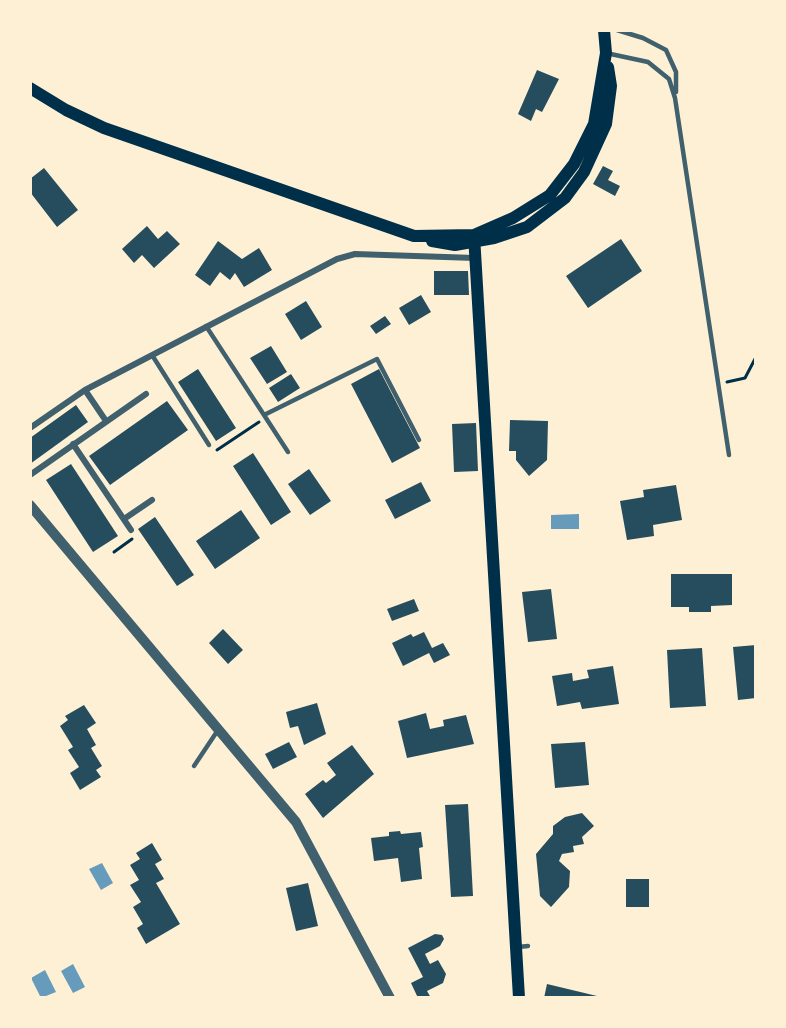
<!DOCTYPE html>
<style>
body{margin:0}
#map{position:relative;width:786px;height:1028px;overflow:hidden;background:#fdf0d5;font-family:Manrope,sans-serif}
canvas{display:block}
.frame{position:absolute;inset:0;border:32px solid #fdf0d5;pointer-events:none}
</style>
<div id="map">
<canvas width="786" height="1028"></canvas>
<div class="frame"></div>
</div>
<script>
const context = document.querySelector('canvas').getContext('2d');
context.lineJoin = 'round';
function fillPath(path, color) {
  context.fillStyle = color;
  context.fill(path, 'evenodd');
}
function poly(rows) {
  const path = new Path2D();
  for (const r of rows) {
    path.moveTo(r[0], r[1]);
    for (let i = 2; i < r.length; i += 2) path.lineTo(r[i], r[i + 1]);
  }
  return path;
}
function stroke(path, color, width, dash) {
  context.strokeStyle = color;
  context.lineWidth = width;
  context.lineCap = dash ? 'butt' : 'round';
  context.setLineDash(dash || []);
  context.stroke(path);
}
const water = poly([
 [579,514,579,529,551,529,551,515],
 [102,863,113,883,101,890,89,869],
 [73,964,85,987,73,993,61,971],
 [45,970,56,992,41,998,31,978]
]);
const building = poly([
 [537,70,559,79,542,112,536,109,531,121,518,114],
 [603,166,613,171,608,180,620,186,615,196,593,184],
 [44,168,78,210,57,227,30,192,30,179],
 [147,226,158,239,167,231,180,244,154,268,142,255,134,263,122,249],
 [621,239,642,271,588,308,566,276],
 [218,241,242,259,259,248,272,270,244,287,235,273,230,280,220,272,210,286,195,275],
 [434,271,468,271,469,295,434,295],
 [421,295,431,312,409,325,399,308],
 [306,301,322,327,301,340,285,314],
 [385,316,391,324,376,334,370,326],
 [271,346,287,372,267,384,250,358],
 [198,369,236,428,216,441,178,382],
 [379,369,420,448,392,463,351,384],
 [291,374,300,388,278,402,269,388],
 [167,401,188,430,110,485,89,456],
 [76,405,88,422,30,464,30,438],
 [510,420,548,421,547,460,529,476,516,460,516,451,509,451],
 [476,423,478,471,454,472,452,424],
 [253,453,291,512,271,525,233,466],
 [71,464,118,536,93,552,46,480],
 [309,469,331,501,310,515,288,484],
 [421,482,431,501,395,519,385,500],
 [676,485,682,520,653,525,654,536,627,540,620,501,644,497,643,490],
 [241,510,260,538,215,569,196,541],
 [155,517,194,575,177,586,138,529],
 [671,574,732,574,732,605,711,606,711,612,689,612,689,607,671,607],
 [551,589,557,639,528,642,522,592],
 [414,599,419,611,392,621,387,609],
 [223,629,243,650,228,664,209,643],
 [424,632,432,648,443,643,450,655,434,663,429,653,403,666,392,643,411,634,413,637],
 [756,645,756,698,738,700,733,647],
 [702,648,706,706,670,708,667,650],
 [613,666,619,704,582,709,580,702,557,706,552,676,572,673,573,681,589,678,587,670],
 [317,703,326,734,304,745,298,726,290,728,286,712],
 [84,705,96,723,87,729,96,745,91,748,102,766,96,770,101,777,80,790,70,773,79,767,68,750,73,747,60,726,68,720,65,716],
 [426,713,430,729,444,726,443,720,466,715,474,744,407,758,398,721],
 [289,742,297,757,273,769,265,754],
 [585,742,589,785,555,788,551,744],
 [352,745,374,774,323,818,305,794,323,780,326,783,336,775,327,763],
 [468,804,473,896,451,897,445,805],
 [582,813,594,826,582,837,584,844,573,846,574,852,562,854,559,861,570,871,569,887,551,907,540,896,536,854,553,834,553,826,565,817],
 [400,831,401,834,421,832,423,847,419,848,422,879,401,882,398,858,374,861,371,838,389,836,389,832],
 [152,843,162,860,155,864,164,879,156,883,180,924,146,944,137,928,143,924,133,907,141,902,130,885,139,880,130,865,140,859,136,853],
 [626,879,649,879,649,907,626,907],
 [308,883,318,926,296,931,286,888],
 [435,934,442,935,444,939,440,946,425,954,430,964,438,960,446,974,443,983,427,991,431,998,418,998,411,983,423,977,408,948],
 [547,984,597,996,597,998,544,998]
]);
const path = poly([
 [727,382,745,378,756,357],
 [217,450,259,422],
 [114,552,132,539]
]);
const service = poly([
 [617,30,643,38,666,50,676,72,676,92],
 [606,53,648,62,669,79,675,98,729,455],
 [206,326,264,415,377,359,419,440],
 [152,355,209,445],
 [264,415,288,452],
 [194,766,218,730],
 [518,947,528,946]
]);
const minor = poly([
 [85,390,106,421],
 [30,428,85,390,337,259,355,254,475,258],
 [73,444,131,530],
 [30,475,146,394],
 [124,519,152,500]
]);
const tertiary = poly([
 [30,505,296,822,390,998]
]);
const secondary = poly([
 [30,88,66,110,104,128,414,236,474,235,513,218,550,195,574,164,594,124,606,53,604,30],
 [474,235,519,998],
 [432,241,455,245,494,238,527,227,565,198,584,172,606,124,611,86,608,67]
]);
fillPath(water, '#669bbc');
fillPath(building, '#264d5e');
stroke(path, '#003049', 3);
stroke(service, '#3f606c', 4.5);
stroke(minor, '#3f606c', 6);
stroke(tertiary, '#3f606c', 10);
stroke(secondary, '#003049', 12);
</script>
